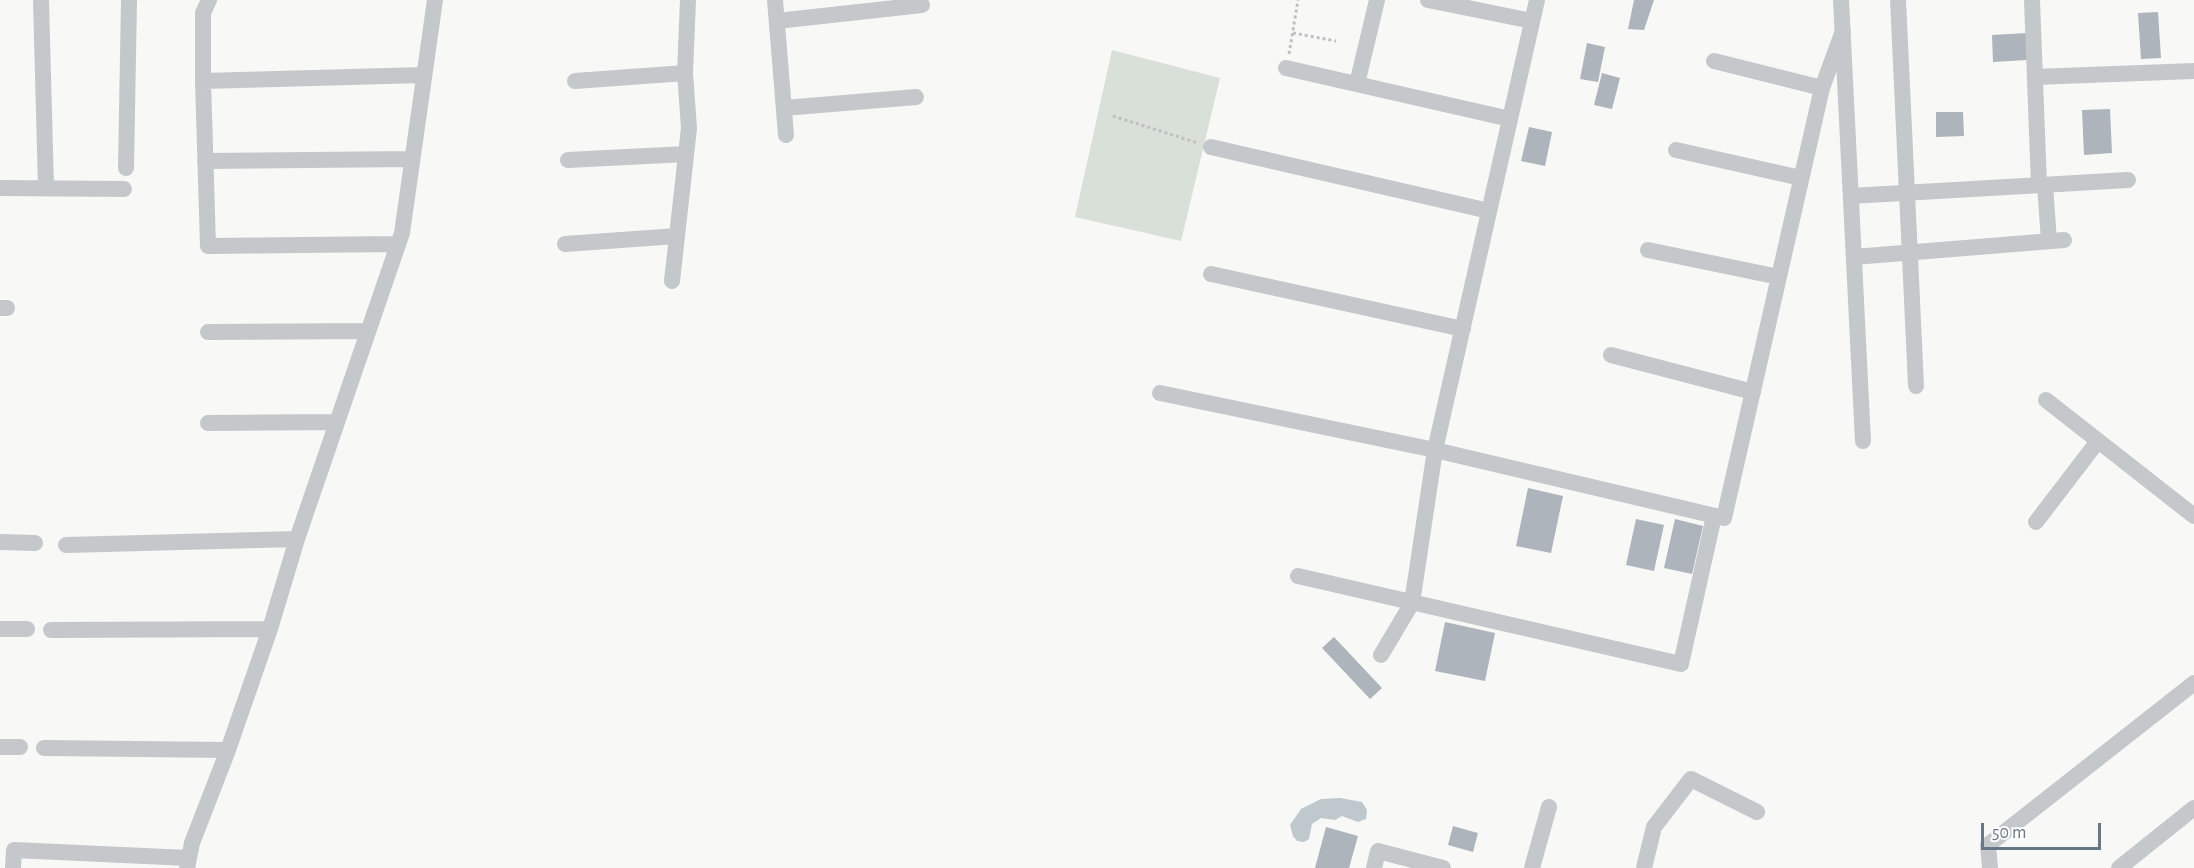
<!DOCTYPE html>
<style>
body{margin:0}
#map{position:relative;width:2194px;height:868px;overflow:hidden;background:#f8f8f6;font-family:"Alegreya Sans",sans-serif}
canvas{display:block}
.scale{position:absolute;left:1981px;top:823px;width:120px;height:27px;box-sizing:border-box;border:3px solid #677787;border-top:0;padding-left:8px;font-size:18px;line-height:21px;white-space:nowrap;color:#677787;-webkit-text-stroke:4px #fff;paint-order:stroke}
</style>
<div id="map">
<canvas width="2194" height="868"></canvas>
<div class="scale">50 m</div>
</div>
<script>
const context = document.querySelector('canvas').getContext('2d');
context.lineJoin = 'round';
function fillPath(path, color) {
  context.fillStyle = color;
  context.fill(path, 'evenodd');
}
function poly(rows) {
  const path = new Path2D();
  for (const r of rows) {
    path.moveTo(r[0], r[1]);
    for (let i = 2; i < r.length; i += 2) path.lineTo(r[i], r[i + 1]);
  }
  return path;
}
function stroke(path, color, width, dash) {
  context.strokeStyle = color;
  context.lineWidth = width;
  context.lineCap = dash ? 'butt' : 'round';
  context.setLineDash(dash || []);
  context.stroke(path);
}
const green = poly([
 [1112,50,1220,78,1181,241,1075,217]
]);
const water = poly([
 [1340,798,1362,802,1367,810,1366,819,1358,822,1342,816,1335,820,1321,818,1312,824,1309,839,1304,842,1297,841,1293,836,1290,825,1301,809,1321,799]
]);
const building = poly([
 [1634,0,1654,0,1644,30,1628,29],
 [2158,12,2161,58,2141,59,2138,13],
 [2027,33,2027,60,1993,62,1992,35],
 [1587,43,1605,47,1598,82,1580,79],
 [1602,73,1620,78,1612,109,1594,105],
 [2110,109,2112,153,2084,155,2082,110],
 [1936,112,1963,112,1964,136,1936,137],
 [1529,127,1552,132,1545,166,1521,161],
 [1528,488,1563,496,1551,553,1516,546],
 [1636,519,1664,525,1654,571,1626,565],
 [1675,519,1703,526,1692,574,1664,568],
 [1445,622,1495,633,1485,681,1435,671],
 [1334,637,1382,688,1370,699,1322,648],
 [1453,826,1478,833,1473,852,1448,845],
 [1326,827,1358,836,1349,868,1315,868]
]);
const path = poly([
 [1293,33,1336,41],
 [1289,54,1298,0],
 [1113,116,1198,143]
]);
const street = poly([
 [41,0,46,188],
 [209,0,203,13,203,81,208,246,398,244],
 [775,0,786,135],
 [1428,0,1532,21],
 [1841,0,1863,441],
 [1898,0,1916,386],
 [2032,0,2039,185],
 [777,21,922,5],
 [1714,61,1822,88],
 [1286,68,1510,119],
 [2035,77,2194,71],
 [203,81,424,75],
 [575,81,685,73],
 [1357,84,1377,0],
 [784,108,916,97],
 [1211,147,1489,211],
 [1676,150,1801,178],
 [568,160,686,154],
 [205,161,412,159],
 [126,168,129,0],
 [2045,185,2049,241],
 [0,188,124,189],
 [1851,196,2128,180],
 [565,244,677,236],
 [1648,250,1779,277],
 [1854,257,2064,240],
 [1211,274,1463,329],
 [672,281,689,128,685,73,688,0],
 [0,308,7,308],
 [208,332,368,331],
 [1611,355,1753,392],
 [1160,393,1435,450,1724,518,1822,88,1843,31],
 [2046,400,2194,516],
 [208,423,336,422],
 [2036,522,2098,441],
 [0,542,35,543],
 [66,545,297,539],
 [1298,576,1681,664,1714,516],
 [0,629,27,629],
 [51,630,270,629],
 [1381,655,1412,603,1435,450,1537,0],
 [0,747,20,747],
 [44,748,228,750],
 [13,868,14,850,188,858],
 [187,868,192,843,228,750,270,629,297,539,402,233,435,0],
 [1374,868,1378,851,1443,868],
 [1532,868,1549,807],
 [1644,868,1654,827,1691,779,1757,812],
 [1990,868,1988,845,2194,683],
 [2119,868,2194,808]
]);
fillPath(green, '#d9e0d7');
fillPath(water, '#bfc8cd');
fillPath(building, '#adb4bb');
stroke(path, '#bec0c3', 3, [3, 3]);
stroke(street, '#c4c8cb', 16);
</script>
